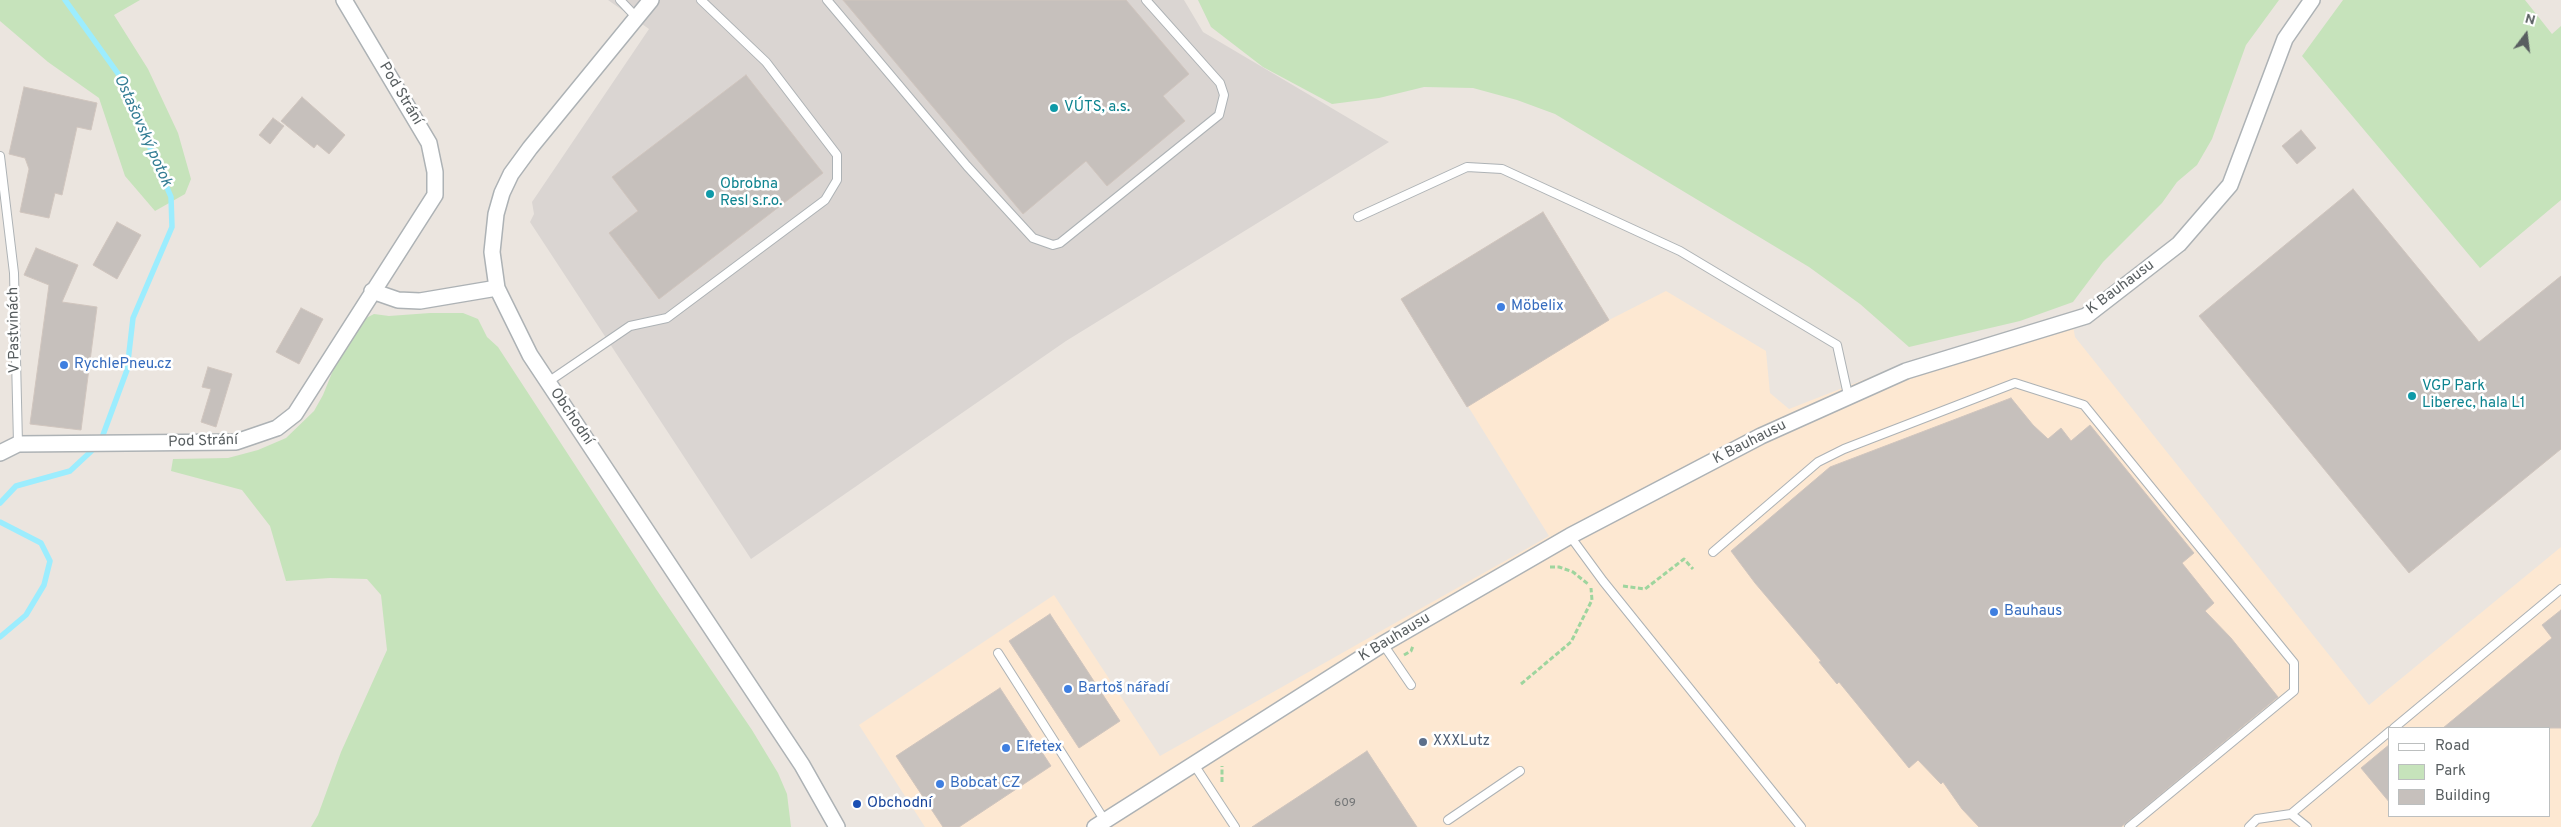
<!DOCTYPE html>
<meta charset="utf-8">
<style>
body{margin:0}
#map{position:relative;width:2561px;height:827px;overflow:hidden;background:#ebe5df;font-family:Overpass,sans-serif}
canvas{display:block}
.legend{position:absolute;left:2388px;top:727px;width:162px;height:90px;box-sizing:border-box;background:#fff;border:1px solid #bcbfbf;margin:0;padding:6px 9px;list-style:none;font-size:15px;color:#585e60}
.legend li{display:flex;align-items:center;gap:10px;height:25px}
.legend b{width:25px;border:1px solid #bcbfbf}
.north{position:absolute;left:2501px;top:10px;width:50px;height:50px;-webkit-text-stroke:4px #fff;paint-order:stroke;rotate:15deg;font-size:14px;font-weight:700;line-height:20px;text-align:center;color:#585e60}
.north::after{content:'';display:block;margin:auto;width:18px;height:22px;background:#585e60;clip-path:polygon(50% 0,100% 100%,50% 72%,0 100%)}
</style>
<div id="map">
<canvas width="2561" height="827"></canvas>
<ul class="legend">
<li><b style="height:6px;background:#fff"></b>Road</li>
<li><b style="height:14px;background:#c6e3bb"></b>Park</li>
<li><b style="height:14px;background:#c6c0bc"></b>Building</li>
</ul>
<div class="north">N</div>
</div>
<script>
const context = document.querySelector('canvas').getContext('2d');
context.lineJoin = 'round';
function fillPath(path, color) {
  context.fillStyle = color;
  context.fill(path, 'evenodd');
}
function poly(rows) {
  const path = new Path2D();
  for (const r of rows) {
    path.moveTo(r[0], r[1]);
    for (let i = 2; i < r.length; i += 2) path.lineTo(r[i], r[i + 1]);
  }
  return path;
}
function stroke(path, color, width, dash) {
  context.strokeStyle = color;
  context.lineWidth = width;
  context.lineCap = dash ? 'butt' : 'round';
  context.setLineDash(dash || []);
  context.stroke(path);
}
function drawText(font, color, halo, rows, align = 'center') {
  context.font = font + ' Overpass,sans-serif';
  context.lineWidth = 5;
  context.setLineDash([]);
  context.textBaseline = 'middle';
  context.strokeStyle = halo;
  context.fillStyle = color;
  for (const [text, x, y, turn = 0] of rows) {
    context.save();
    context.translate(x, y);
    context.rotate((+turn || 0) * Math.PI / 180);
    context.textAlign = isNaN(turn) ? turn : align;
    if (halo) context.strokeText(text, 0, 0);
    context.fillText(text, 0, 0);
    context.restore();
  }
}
const commercial = poly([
 [1543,212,1609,320,1666,291,1766,351,1770,393,1789,409,1891,369,2071,314,2075,337,2369,705,2561,547,2561,827,925,827,859,725,1054,595,1160,756,1549,536,1401,299],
 [2390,728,2550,728,2550,816,2390,816]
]);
const industrial = poly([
 [608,0,1184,0,1203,32,1389,142,1066,341,751,559,530,222,534,214,532,202,649,29]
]);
const green = poly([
 [0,0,140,0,114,15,148,69,178,133,191,179,185,194,155,211,125,176,99,98,48,62,0,21],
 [1198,0,2279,0,2246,45,2212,139,2197,165,2177,182,2162,203,2103,262,2073,302,2020,321,1909,347,1860,304,1809,267,1555,114,1517,100,1473,88,1424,87,1379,98,1332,104,1263,67,1211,27],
 [2343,0,2525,0,2552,34,2561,26,2561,200,2480,268,2302,56],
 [430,313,463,313,478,319,487,337,498,347,656,589,752,730,778,773,787,794,791,827,311,827,318,815,341,752,387,650,381,595,367,579,330,578,286,581,270,526,242,490,171,471,173,459,228,458,258,450,286,438,314,411,323,395,338,358,360,321,374,314,389,316]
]);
const stream = poly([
 [0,503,16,486,70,471,100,443,127,370,133,318,172,227,171,197,119,75,65,0],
 [0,522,41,543,50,561,44,585,26,615,0,637]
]);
const building = poly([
 [843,0,1126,0,1189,74,1163,96,1185,121,1107,186,1086,161,1023,214,843,0],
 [746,75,823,173,659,299,609,233,638,211,612,177,746,75],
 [24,87,97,103,91,130,77,127,62,195,55,193,49,218,20,212,29,169,25,158,9,154,24,87],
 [302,97,345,135,329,154,317,144,314,148,281,121,302,97],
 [273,118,284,126,270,144,259,135,273,118],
 [2301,130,2316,148,2297,164,2282,146,2301,130],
 [2353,189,2479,342,2561,276,2561,449,2409,573,2199,316,2353,189],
 [1543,212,1609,320,1467,407,1401,299,1543,212],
 [117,222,141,235,117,279,93,265,117,222],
 [36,248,78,265,62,302,97,307,81,430,30,424,49,285,24,275,36,248],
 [301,308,323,319,299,364,276,352,301,308],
 [208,367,232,374,216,427,201,422,211,389,202,387,208,367],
 [2011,398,2033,425,2048,439,2061,428,2071,441,2090,425,2194,553,2182,563,2214,603,2205,611,2231,638,2278,697,2121,827,1979,827,1962,809,1943,782,1941,784,1918,760,1909,768,1839,682,1837,684,1819,662,1821,661,1755,583,1731,551,1830,467,2011,398],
 [2561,610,2561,728,2443,728,2552,638,2542,625,2561,610],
 [1050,614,1120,721,1079,748,1009,641,1050,614],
 [1000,688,1051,766,959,827,943,827,896,756,1000,688],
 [2390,744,2390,803,2361,768,2390,744],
 [1367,751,1417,827,1252,827,1310,789,1367,751]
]);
const path = poly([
 [1550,567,1559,567,1573,572,1588,584],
 [1623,586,1645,589,1684,559,1693,569],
 [1404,655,1411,651,1413,646],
 [1521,684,1571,642,1592,600,1591,588],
 [1222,782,1222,766]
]);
const lane = poly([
 [620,0,637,18],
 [827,0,967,166,1033,238,1053,245,1060,243,1219,115,1224,95,1220,83,1146,0],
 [0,156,14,273,18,444],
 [1358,217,1467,167,1502,169,1680,251,1837,345,1848,395],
 [548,382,630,326,667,318,825,200,837,180,837,155,766,62,701,0],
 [1570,536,1603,581,1801,827],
 [1713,552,1818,462,1844,449,2015,383,2084,405,2294,663,2294,691,2129,827],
 [1383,644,1411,685],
 [998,653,1105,821],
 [2394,728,2561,589],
 [1193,763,1235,827],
 [2291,814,2390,731],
 [1448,820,1520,771],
 [2249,827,2257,819,2291,814,2307,827]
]);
const street = poly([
 [651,0,530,148,511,174,502,193,496,214,492,252,497,288,530,355,802,765,837,827],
 [372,291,398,300,420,301,497,288],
 [0,453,18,444,236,442,277,428,295,414,435,195,435,172,429,143,344,0],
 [1095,827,1383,644,1570,536,1761,436,1906,371,2086,316,2179,244,2230,185,2285,39,2312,0]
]);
const markers = [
 [1054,108,5,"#0f9aa8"],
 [710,194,5,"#0f9aa8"],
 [1501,307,5,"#3f7fe0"],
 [64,365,5,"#3f7fe0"],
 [2412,396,5,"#0f9aa8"],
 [1994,612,5,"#3f7fe0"],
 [1068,689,5,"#3f7fe0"],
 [1423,742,5,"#5c6f8a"],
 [1006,748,5,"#3f7fe0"],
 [940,784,5,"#3f7fe0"],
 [857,804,5,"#1a4fb4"]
];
const numberNames = [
 ["609",1345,804]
];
const streetNames = [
 ["Pod Strání",400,94,59],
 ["K Bauhausu",2121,288,-37],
 ["V Pastvinách",15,330,-91],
 ["Obchodní",571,417,56],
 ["Pod Strání",203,442,-2],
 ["K Bauhausu",1750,443,-27],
 ["K Bauhausu",1395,638,-31]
];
const cultureNames = [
 ["VÚTS, a.s.",1064,108],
 ["Obrobna",720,185],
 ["Resl s.r.o.",720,202],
 ["VGP Park",2422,387],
 ["Liberec, hala L1",2422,404]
];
const shopNames = [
 ["Möbelix",1511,307],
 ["RychlePneu.cz",74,365],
 ["Bauhaus",2004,612],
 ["Bartoš nářadí",1078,689],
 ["Elfetex",1016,748],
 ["Bobcat CZ",950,784]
];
const serviceNames = [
 ["XXXLutz",1433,742]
];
const transitNames = [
 ["Obchodní",867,804]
];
const waterNames = [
 ["Ostašovský potok",142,131,66]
];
fillPath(commercial, '#fde8d2');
fillPath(industrial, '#dad5d2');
fillPath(green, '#c6e3bb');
stroke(stream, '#9cedfe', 5.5);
fillPath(building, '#c6c0bc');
stroke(building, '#d0c5be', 1);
stroke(lane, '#adb2b5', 10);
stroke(street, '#adb2b5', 18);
stroke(path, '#9ed59e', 3, [5, 2.5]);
stroke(lane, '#fff', 8);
stroke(street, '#fff', 15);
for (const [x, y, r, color] of markers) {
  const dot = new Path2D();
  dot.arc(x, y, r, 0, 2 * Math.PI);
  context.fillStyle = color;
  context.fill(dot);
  stroke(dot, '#fff', 2);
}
drawText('12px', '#747677', null, numberNames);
drawText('15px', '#585e60', '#fff', streetNames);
drawText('15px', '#0d838f', '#fff', cultureNames, 'left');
drawText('15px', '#366cbe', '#fff', shopNames, 'left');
drawText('15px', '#4e5e75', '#fff', serviceNames, 'left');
drawText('15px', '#164399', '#fff', transitNames, 'left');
drawText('italic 16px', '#347d94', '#fff', waterNames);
</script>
